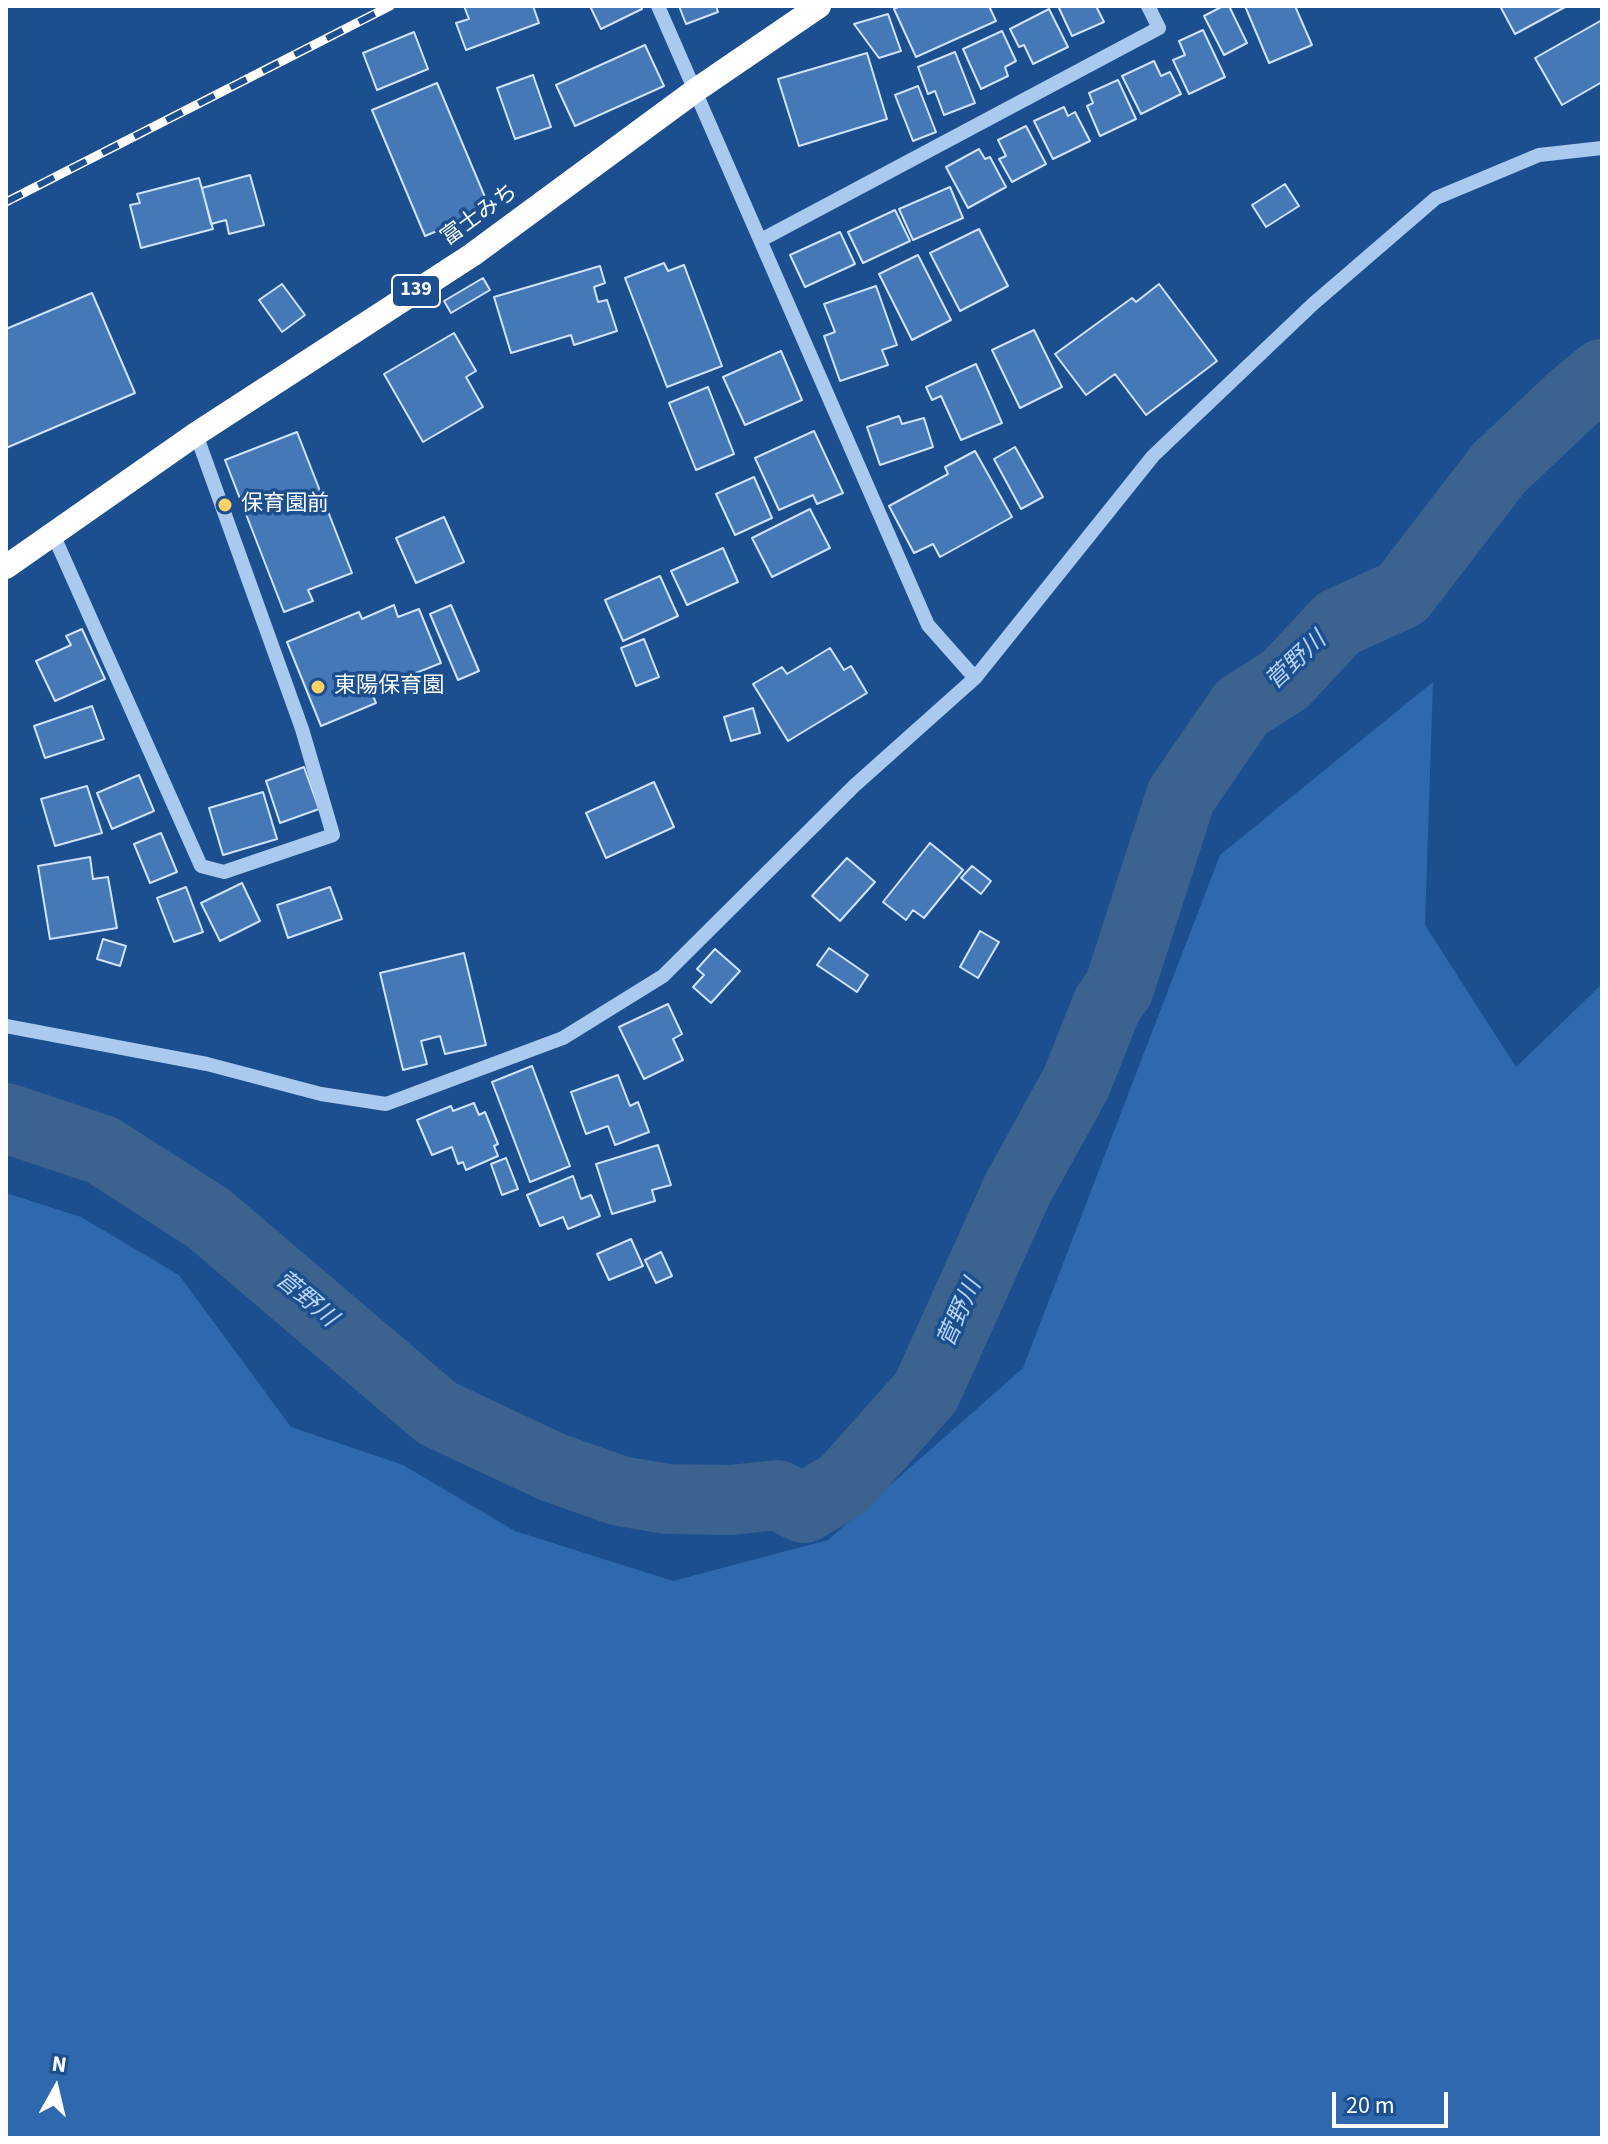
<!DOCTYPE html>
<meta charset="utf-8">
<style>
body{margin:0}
#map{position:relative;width:1608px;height:2144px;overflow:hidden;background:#1b4f8f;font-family:"Source Sans 3",sans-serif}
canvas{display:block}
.frame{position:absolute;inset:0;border:8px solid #fff;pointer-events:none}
.north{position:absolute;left:16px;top:2048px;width:80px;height:80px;-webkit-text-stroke:6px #1b4f8f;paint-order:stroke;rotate:8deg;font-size:22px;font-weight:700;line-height:32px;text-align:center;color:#fff}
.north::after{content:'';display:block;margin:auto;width:28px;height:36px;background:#fff;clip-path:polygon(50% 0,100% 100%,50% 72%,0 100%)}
.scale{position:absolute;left:1332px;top:2092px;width:116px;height:36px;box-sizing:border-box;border:4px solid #fff;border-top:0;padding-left:10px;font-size:24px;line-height:28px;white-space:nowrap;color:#fff;-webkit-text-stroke:6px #1b4f8f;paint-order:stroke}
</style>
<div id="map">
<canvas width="1608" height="2144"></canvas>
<div class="frame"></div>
<div class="north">N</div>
<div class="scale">20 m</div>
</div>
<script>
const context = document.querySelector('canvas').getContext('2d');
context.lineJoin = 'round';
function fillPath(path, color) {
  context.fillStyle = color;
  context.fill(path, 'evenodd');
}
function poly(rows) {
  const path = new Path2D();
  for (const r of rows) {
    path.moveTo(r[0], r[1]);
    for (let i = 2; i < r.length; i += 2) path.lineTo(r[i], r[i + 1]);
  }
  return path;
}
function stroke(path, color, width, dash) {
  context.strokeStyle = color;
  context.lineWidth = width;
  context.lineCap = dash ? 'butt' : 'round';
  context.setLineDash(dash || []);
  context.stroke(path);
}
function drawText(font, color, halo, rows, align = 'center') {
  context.font = font + ' "Source Sans 3","Noto Sans JP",sans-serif';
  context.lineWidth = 7;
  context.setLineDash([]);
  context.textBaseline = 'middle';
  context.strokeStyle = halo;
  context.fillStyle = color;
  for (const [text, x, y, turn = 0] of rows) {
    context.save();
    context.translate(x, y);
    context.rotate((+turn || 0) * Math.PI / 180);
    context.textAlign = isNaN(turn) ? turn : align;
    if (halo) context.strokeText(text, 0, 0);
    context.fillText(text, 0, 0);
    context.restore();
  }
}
const green = poly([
 [1433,682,1425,925,1516,1067,1602,984,1602,2138,6,2138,6,1193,81,1217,179,1275,291,1427,403,1465,515,1531,673,1581,828,1540,1023,1368,1220,855]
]);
const river = poly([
 [6,1118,102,1150,208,1218,437,1413,552,1467,620,1491,667,1499,731,1500,777,1495,804,1508,844,1484,926,1392,1017,1190,1076,1083,1107,1005,1119,988,1181,796,1242,707,1285,680,1338,623,1402,594,1499,468,1571,400,1602,374]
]);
const building = poly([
 [464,6,533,6,539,23,466,50,456,23,469,19,464,6],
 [590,6,641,6,642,9,601,29,590,6],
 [679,6,716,6,718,12,686,24,679,6],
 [900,6,989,6,996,21,916,57,894,9,900,6],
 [1058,6,1096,6,1104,22,1072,36,1058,6],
 [1223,6,1229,6,1247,43,1224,55,1204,16,1223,6],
 [1245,6,1295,6,1312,45,1269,63,1245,6],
 [1500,6,1567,6,1515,34,1500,6],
 [1049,9,1068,47,1033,64,1024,45,1019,47,1010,29,1049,9],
 [888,14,901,51,879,58,854,24,888,14],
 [1602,20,1602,82,1562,105,1535,58,1602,20],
 [1203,30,1225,77,1189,94,1173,60,1185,55,1179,41,1203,30],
 [1002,31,1016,61,1005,67,1008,76,981,89,963,49,1002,31],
 [414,32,428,69,377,90,363,53,414,32],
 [645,45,664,86,575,126,556,85,645,45],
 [955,52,975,103,944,115,935,91,928,94,918,67,955,52],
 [867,53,887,119,799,146,778,79,867,53],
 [1154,61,1161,76,1170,72,1181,94,1141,114,1122,76,1154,61],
 [533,75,551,127,515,139,497,88,533,75],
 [1118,80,1136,119,1100,136,1087,106,1093,103,1089,93,1118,80],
 [437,83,490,209,425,236,372,110,437,83],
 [918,86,936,132,913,141,895,95,918,86],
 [1064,107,1068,116,1075,112,1090,141,1053,159,1034,121,1064,107],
 [1026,126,1046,164,1012,182,999,159,1006,156,998,140,1026,126],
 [979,149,985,159,990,157,1006,187,968,208,946,167,979,149],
 [250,175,264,225,229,234,226,220,211,224,202,188,250,175],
 [199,178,213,229,141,248,130,205,140,203,137,194,199,178],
 [1285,184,1299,206,1266,227,1252,205,1285,184],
 [950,187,963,218,913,240,899,209,950,187],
 [895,210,910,241,863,263,848,232,895,210],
 [979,229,1008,286,960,311,930,253,979,229],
 [840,232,855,264,805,287,790,255,840,232],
 [918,255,951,320,912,340,879,274,918,255],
 [664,263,668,271,684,265,722,366,667,387,625,278,664,263],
 [600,266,605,283,594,287,598,302,607,300,617,331,574,345,571,335,511,353,494,297,600,266],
 [483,278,490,290,451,313,444,301,483,278],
 [282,284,305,315,282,332,259,300,282,284],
 [1159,284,1217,361,1146,415,1115,374,1086,395,1055,354,1132,298,1136,302,1159,284],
 [876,286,897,345,882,350,888,365,840,381,824,336,835,332,824,304,876,286],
 [92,293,135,393,6,448,6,329,92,293],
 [1034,330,1062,387,1020,408,992,350,1034,330],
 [454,333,476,371,466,377,483,407,423,442,384,374,454,333],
 [781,351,802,400,745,425,723,377,781,351],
 [976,364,1002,423,961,440,941,396,932,400,926,387,976,364],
 [708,387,734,454,696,470,669,403,708,387],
 [899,416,902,424,924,418,933,447,880,465,867,427,899,416],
 [814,431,843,493,817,504,813,495,779,510,755,458,814,431],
 [297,432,352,573,308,590,313,601,284,612,225,460,297,432],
 [1015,447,1043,497,1021,509,994,459,1015,447],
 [975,451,1012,517,940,557,933,544,914,553,889,506,948,474,945,467,975,451],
 [754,477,772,518,735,535,716,494,754,477],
 [810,509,830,548,772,577,752,538,810,509],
 [444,517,464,562,416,583,396,538,444,517],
 [723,548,738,582,687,605,671,571,723,548],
 [660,576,678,616,623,641,605,600,660,576],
 [394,605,398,617,419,609,441,663,371,691,376,703,321,726,287,642,359,612,362,619,394,605],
 [451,605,479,671,458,680,430,614,451,605],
 [82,629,105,679,55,701,36,661,71,645,66,636,82,629],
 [644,639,659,677,636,686,621,648,644,639],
 [830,648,844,670,851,666,867,693,788,741,753,684,782,667,787,674,830,648],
 [92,706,104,739,45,758,34,726,92,706],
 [753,708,760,733,731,741,724,717,753,708],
 [304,767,319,809,280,823,266,781,304,767],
 [139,775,154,811,112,829,97,793,139,775],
 [654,782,674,827,606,858,586,813,654,782],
 [87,786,102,833,55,846,41,799,87,786],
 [263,792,277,839,223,855,209,808,263,792],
 [161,833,177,872,150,883,134,844,161,833],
 [930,843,963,870,924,918,913,910,906,920,883,902,930,843],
 [90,857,93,879,108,877,117,928,50,939,38,866,90,857],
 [847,858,875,882,840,921,812,896,847,858],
 [972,866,991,881,981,894,961,878,972,866],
 [242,883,260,921,220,941,201,903,242,883],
 [186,887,203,932,174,942,157,898,186,887],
 [330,887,342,919,288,938,277,905,330,887],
 [980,931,999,942,978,978,960,967,980,931],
 [103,939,126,946,120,966,97,959,103,939],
 [829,948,868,975,857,992,817,965,829,948],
 [715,949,740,971,711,1003,693,987,704,975,697,969,715,949],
 [464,953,486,1045,445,1054,440,1036,421,1041,427,1064,403,1070,380,973,464,953],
 [668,1004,682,1034,673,1039,683,1060,644,1079,619,1027,668,1004],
 [532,1066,570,1166,530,1182,492,1082,532,1066],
 [618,1075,630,1106,638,1102,649,1132,615,1145,608,1126,586,1134,571,1092,618,1075],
 [474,1103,479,1115,485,1112,498,1144,494,1146,498,1156,466,1170,463,1162,458,1164,452,1147,432,1155,417,1120,451,1106,453,1111,474,1103],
 [658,1145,671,1185,652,1190,655,1201,612,1214,596,1164,658,1145],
 [506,1158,518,1189,502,1195,491,1164,506,1158],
 [573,1176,581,1199,591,1195,600,1216,568,1229,563,1217,540,1226,527,1195,573,1176],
 [631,1239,643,1266,609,1280,597,1254,631,1239],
 [661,1252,672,1276,656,1283,645,1260,661,1252]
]);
const minor = poly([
 [658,6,928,625,975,678],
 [761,240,1159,28,1148,6],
 [53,534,201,866,224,872,333,835,302,729,196,434],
 [6,1026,207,1064,321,1094,386,1104,563,1038,663,976,854,786,975,678,1153,456,1313,304,1436,198,1539,155,1602,148]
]);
const highway = poly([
 [6,567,196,434,472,255,696,90,819,6]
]);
const rail = poly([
 [6,202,390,6]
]);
const markers = [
 [225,505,8,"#ffd166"],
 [318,687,8,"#ffd166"]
];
const shields = [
 [416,291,48]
];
const shieldNames = [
 ["139",416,291]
];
const streetNames = [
 ["富士みち",480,216,-36]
];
const poiNames = [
 ["保育園前",241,505],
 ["東陽保育園",334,687]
];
const waterNames = [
 ["菅野川",1297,662,-43],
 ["菅野川",305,1300,40],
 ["菅野川",961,1314,-66]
];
fillPath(green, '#2e69ad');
stroke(river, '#3c6290', 70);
fillPath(building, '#4478b7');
stroke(building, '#cfe3fa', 2);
stroke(minor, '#a9c9ee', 14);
stroke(highway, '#fff', 24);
stroke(rail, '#fff', 9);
stroke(rail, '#1b4f8f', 6, [18]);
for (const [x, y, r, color] of markers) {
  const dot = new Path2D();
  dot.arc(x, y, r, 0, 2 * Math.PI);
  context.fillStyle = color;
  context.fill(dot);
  stroke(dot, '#1b4f8f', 3);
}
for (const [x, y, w] of shields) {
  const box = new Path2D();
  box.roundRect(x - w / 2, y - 16, w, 32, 6);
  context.fillStyle = '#1b4f8f';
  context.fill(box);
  stroke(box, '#fff', 2);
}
drawText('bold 20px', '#fff', null, shieldNames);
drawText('22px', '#fff', '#1b4f8f', streetNames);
drawText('22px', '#fff', '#1b4f8f', poiNames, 'left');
drawText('italic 24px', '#b5d3f5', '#1b4f8f', waterNames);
</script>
